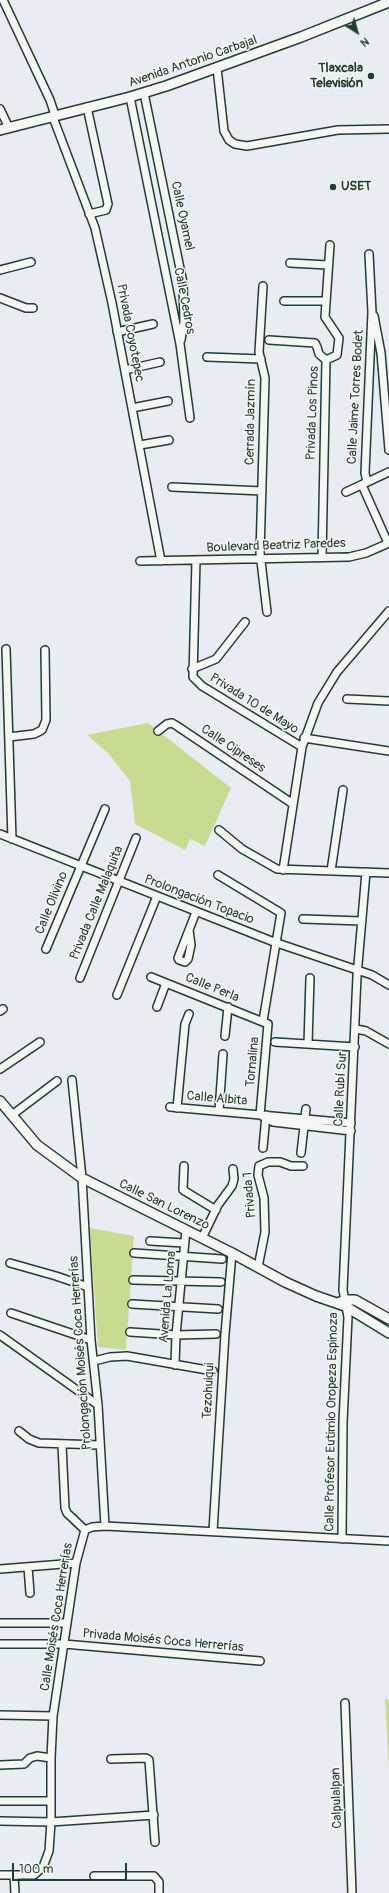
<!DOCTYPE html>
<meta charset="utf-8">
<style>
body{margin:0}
#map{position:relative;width:389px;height:1893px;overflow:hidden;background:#e8edf3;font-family:Pangolin,sans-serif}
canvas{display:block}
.north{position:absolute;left:337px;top:12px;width:40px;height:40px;-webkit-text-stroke:3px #f6f6f2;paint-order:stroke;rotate:143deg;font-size:11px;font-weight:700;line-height:16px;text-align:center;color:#1f3d34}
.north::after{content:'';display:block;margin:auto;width:14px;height:18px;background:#1f3d34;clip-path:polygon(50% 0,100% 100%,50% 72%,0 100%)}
.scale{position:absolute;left:12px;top:1863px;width:115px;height:18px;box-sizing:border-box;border:2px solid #1f3d34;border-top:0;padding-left:5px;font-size:12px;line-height:14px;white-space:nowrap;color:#1f3d34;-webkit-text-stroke:3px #f6f6f2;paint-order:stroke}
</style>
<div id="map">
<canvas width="389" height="1893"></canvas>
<div class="north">N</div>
<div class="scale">100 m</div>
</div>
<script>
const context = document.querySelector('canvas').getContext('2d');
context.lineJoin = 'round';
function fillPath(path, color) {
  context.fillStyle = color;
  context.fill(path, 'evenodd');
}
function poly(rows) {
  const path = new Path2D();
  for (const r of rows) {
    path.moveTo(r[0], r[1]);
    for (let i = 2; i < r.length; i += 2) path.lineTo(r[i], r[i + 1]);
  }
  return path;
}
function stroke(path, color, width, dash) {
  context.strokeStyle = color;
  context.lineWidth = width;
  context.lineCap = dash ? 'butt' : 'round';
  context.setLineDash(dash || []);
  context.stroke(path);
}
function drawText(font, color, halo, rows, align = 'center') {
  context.font = font + ' Pangolin,sans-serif';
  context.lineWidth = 3;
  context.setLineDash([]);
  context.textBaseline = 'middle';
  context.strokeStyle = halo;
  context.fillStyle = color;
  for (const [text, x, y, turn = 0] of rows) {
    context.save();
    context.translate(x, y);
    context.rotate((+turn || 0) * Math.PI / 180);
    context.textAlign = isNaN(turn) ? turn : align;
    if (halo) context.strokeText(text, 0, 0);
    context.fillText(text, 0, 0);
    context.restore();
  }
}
const green = poly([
 [148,723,231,788,205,846,190,839,185,850,135,824,130,781,108,753,87,735],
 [90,1228,134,1236,126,1350,98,1347],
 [354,1299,389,1317,389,1327,349,1305],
 [385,1699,389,1700,389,1770]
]);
const minor = poly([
 [3,0,50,100,54,112,54,120,95,228,112,303,161,561],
 [217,68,224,131,229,140,235,144,247,146,338,130,389,129],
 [144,93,183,283,184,322,181,340],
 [130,97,180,344,190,418],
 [87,107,108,204,106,210,89,214],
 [0,109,9,128],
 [290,263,328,265],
 [0,270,31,262],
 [263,286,259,352,265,378,260,553,267,612],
 [0,298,26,308,33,308],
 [284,301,326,301],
 [374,316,381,353,389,450],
 [117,332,153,324],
 [269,340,315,343,317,347,319,354,326,360],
 [207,357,261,359],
 [326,360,337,355,339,338,325,317,330,245],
 [125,370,160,362],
 [132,408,168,401],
 [140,445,169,440],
 [367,482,365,473,372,312,369,254],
 [362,485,388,543],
 [172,487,262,491],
 [346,492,389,472],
 [322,557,326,360],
 [196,560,193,677,202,686,302,747],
 [140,561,349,557,366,553,389,543],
 [6,649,12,839],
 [192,669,216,659,245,622],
 [347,699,389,701],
 [158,731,167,724,172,723,177,726,293,804],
 [9,737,34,734,42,730,46,720,45,650],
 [304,738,389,751],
 [219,830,242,849,277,869,389,873],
 [0,834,274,942,372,975,389,985],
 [283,870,302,747,318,703,337,672,389,611],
 [331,871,343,790],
 [218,875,281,913,263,1021],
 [303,919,362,921],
 [189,930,191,945,188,959,185,962,179,960,178,958,196,912],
 [46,949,105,809],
 [151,977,268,1024,260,1115],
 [80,978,136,838],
 [117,995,157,896],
 [157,1007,166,983],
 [0,1011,3,1009],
 [356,1029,366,1031,389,1044],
 [225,1036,228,1007],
 [275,1042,355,1047],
 [308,1044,310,978],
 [0,1069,40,1042],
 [72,1080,82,1178,91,1340,98,1405,105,1526],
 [170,1107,351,1123],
 [177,1108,185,1024,189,1014],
 [219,1111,223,1054],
 [12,1115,57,1081],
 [262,1116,273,1122,351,1131],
 [263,1148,266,1115],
 [301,1153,306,1109],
 [184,1166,183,1190,216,1210],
 [202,1238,218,1205,232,1186,234,1179,233,1169],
 [150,1241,184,1243],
 [134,1253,222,1259],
 [10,1263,56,1276,88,1287],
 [258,1267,265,1232,264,1198,258,1175,259,1166,268,1162,280,1162,291,1166,303,1166],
 [133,1280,221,1282],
 [132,1304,218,1309],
 [11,1313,91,1340],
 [130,1332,176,1335,216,1334],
 [0,1335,98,1405],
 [94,1361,110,1357,127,1356,213,1371],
 [175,1365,176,1335,186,1230],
 [19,1431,29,1439,39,1443,100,1445],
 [62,1445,65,1508,67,1513,85,1530],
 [213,1531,225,1334,232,1253],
 [342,1539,343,1422,348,1317,343,1290,357,976,366,872],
 [28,1567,30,1593],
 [0,1569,76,1563],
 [0,1623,67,1623],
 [0,1644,64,1644,260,1661],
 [345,1703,352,1893],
 [0,1715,53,1716],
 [111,1759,146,1758,149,1760,155,1842],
 [0,1765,24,1764,30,1758,37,1756,51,1758],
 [0,1801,50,1801],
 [0,1821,51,1822,154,1815],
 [0,1875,34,1875,43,1867,49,1851,51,1822,51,1758,53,1716,76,1563,85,1530,92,1527,105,1526,389,1541],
 [14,1875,15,1893],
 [94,1876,154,1876,159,1882,159,1893]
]);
const tertiary = poly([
 [0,130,130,97,166,86,301,37,389,2],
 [0,1101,37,1145,82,1178,232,1253,285,1282,316,1296,345,1306,389,1333],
 [337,1303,347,1300,355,1300,389,1319]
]);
const markers = [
 [371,76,4,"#1f3d34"],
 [333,187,4,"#1f3d34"]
];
const streetNames = [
 ["Avenida Antonio Carbajal",193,62,-19],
 ["Calle Oyamel",182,216,78],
 ["Calle Cedros",184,301,79],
 ["Privada Coyotepec",130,333,79],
 ["Calle Jaime Torres Bodet",356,397,-87],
 ["Privada Los Pinos",313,413,-88],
 ["Cerrada Jazmín",251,422,-89],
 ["Boulevard Beatriz Paredes",276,546,-2],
 ["Privada 10 de Mayo",254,704,32],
 ["Calle Cipreses",233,749,34],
 ["Prolongación Topacio",199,900,21],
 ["Calle Olivino",52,903,-68],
 ["Privada Calle Malaquita",97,903,-68],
 ["Calle Perla",212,988,22],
 ["Tornalina",253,1062,-85],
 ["Calle Rubí Sur",341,1089,-87],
 ["Calle Albita",217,1099,5],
 ["Privada 1",250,1195,-95],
 ["Calle San Lorenzo",164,1205,26],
 ["Avenida La Loma",168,1297,-85],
 ["Prolongación Moisés Coca Herrerías",81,1353,-94],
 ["Tezohuiqui",209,1391,-87],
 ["Calle Profesor Eutimio Oropeza Espinoza",332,1422,-89],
 ["Calle Moisés Coca Herrerías",57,1617,-81],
 ["Privada Moisés Coca Herrerías",163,1641,5],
 ["Calpulalpan",337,1798,-92]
];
const poiNames = [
 ["Tlaxcala",363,69],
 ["Televisión",363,84],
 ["USET",341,187,"left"]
];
fillPath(green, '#c8dc91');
stroke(minor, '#1f3d34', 10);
stroke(tertiary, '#1f3d34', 12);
stroke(minor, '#f6f6f2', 7);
stroke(tertiary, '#f6f6f2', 9);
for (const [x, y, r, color] of markers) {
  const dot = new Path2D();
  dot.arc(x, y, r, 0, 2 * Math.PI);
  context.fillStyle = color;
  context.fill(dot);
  stroke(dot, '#f6f6f2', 1.5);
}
drawText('13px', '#1f3d34', '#f6f6f2', streetNames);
drawText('bold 13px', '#1f3d34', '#f6f6f2', poiNames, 'right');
</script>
